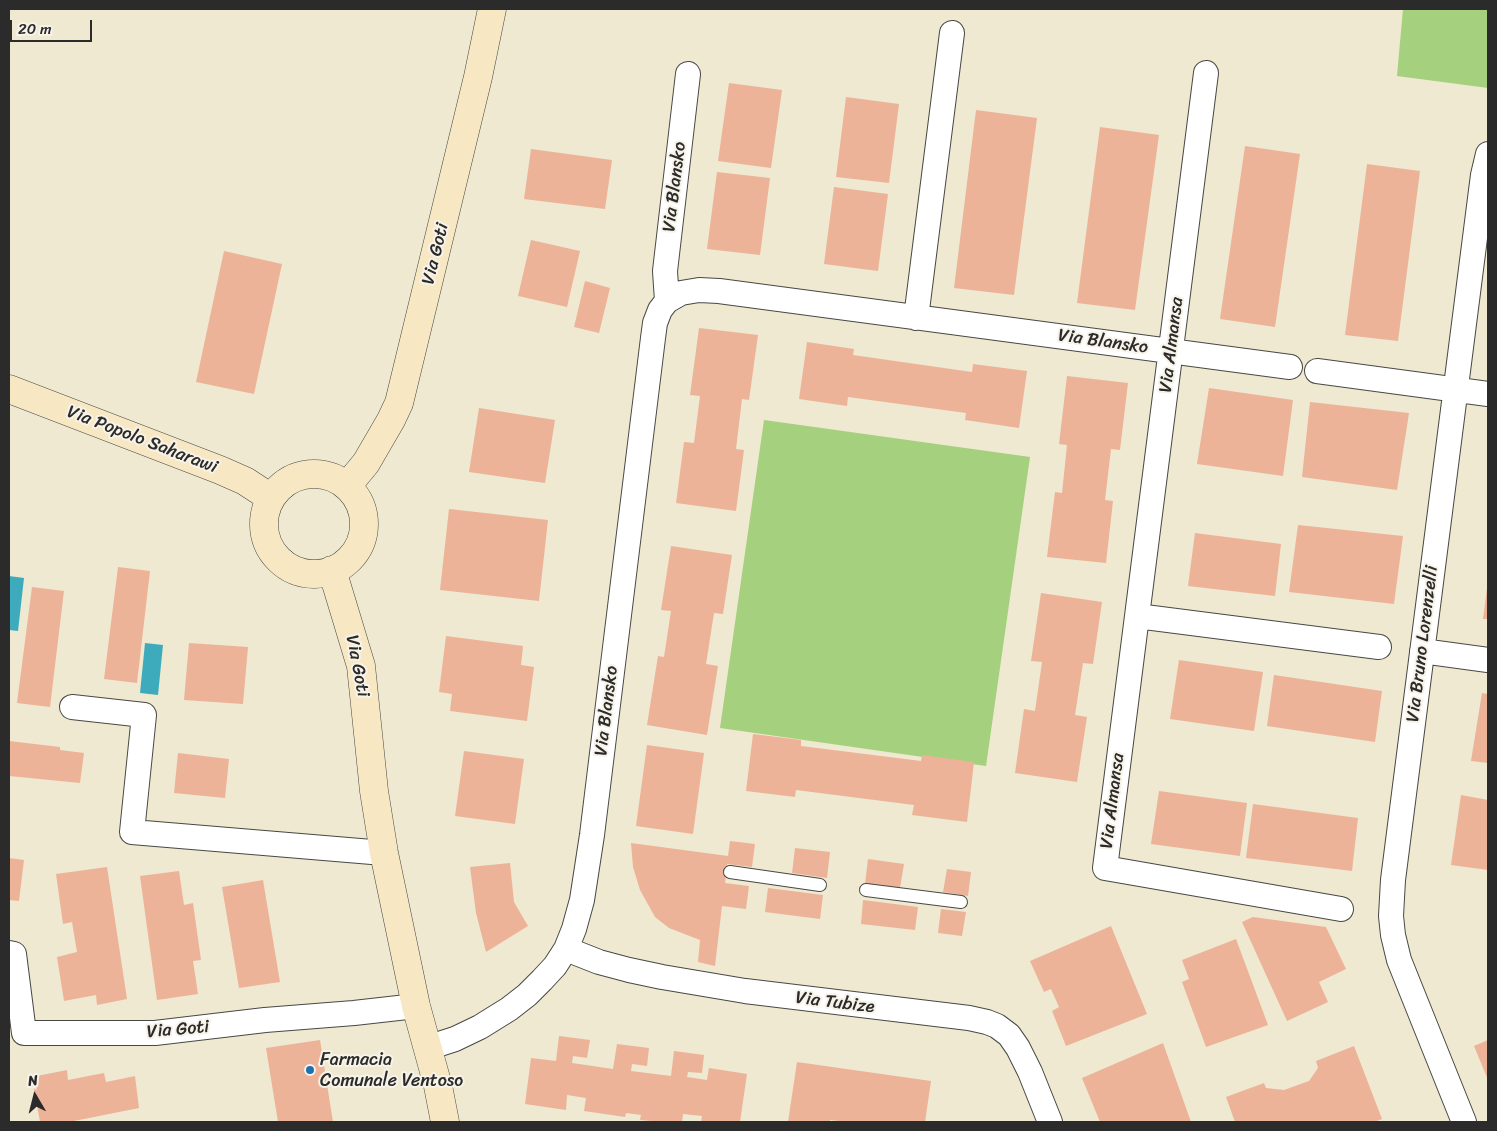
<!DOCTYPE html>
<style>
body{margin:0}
#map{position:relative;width:1497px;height:1131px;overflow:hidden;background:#eee9d0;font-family:Sriracha,sans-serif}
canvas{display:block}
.frame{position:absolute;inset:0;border:10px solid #2b2b2b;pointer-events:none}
.north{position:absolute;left:10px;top:1071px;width:50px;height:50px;-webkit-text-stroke:4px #f7f3e8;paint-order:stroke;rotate:352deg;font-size:14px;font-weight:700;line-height:20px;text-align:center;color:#2b2b2b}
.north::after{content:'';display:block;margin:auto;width:18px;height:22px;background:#2b2b2b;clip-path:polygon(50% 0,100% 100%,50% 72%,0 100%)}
.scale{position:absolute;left:10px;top:20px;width:82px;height:22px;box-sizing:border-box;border:2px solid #2b2b2b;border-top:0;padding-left:6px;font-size:15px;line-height:18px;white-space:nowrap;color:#2b2b2b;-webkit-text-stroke:4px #f7f3e8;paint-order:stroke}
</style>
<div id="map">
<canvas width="1497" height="1131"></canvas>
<div class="frame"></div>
<div class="north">N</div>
<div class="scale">20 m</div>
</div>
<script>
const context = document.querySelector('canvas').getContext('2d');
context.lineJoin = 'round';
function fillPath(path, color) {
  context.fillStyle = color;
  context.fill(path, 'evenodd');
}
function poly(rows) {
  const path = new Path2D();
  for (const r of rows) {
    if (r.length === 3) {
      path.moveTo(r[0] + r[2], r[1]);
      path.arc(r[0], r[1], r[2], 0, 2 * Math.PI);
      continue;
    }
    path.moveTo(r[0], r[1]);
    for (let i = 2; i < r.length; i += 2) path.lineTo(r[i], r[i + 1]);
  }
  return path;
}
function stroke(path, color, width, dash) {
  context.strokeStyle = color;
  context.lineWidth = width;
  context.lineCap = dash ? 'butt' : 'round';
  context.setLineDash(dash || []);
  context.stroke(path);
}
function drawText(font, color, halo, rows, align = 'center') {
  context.font = font + ' Sriracha,sans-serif';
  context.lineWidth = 4;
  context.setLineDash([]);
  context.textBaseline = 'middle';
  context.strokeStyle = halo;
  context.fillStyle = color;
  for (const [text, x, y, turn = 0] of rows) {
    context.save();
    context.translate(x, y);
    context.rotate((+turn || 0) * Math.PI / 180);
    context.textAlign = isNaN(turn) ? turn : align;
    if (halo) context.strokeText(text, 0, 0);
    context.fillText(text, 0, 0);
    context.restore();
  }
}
const green = poly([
 [1403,9,1488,9,1488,88,1397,76],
 [764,420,1030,457,986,766,720,728]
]);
const water = poly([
 [9,576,24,578,18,631,9,630],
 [145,643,163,645,158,695,140,693]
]);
const building = poly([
 [729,83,782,90,771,168,718,161],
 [846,97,899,104,889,183,836,177],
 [976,110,1037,118,1014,295,954,288],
 [1100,127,1159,135,1135,310,1077,303],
 [1245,146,1300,154,1275,327,1220,319],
 [531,149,612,160,605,209,524,199],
 [1367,164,1420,171,1398,341,1345,335],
 [717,172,770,178,760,255,707,249],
 [834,187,888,194,878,271,824,264],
 [531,240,580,251,567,307,518,296],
 [224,251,282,264,254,394,196,382],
 [585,281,610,288,599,333,574,327],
 [699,328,758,335,749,400,742,399,736,449,744,450,736,511,676,503,684,442,694,443,700,396,690,395],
 [807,342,854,349,853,355,972,372,973,364,1027,371,1019,428,965,420,966,413,848,397,847,406,799,399],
 [1067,376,1128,383,1120,450,1111,449,1105,500,1113,501,1106,563,1047,557,1055,492,1062,493,1067,445,1059,444],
 [1209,388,1293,400,1283,476,1197,464],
 [1310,402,1409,413,1397,490,1302,477],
 [479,408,555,420,545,483,469,472],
 [449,509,548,520,539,601,440,590],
 [1298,525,1403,536,1394,604,1289,592],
 [1195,533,1281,544,1275,596,1188,586],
 [671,546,732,555,723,614,714,613,706,664,718,666,707,735,647,725,658,656,664,657,671,611,661,610],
 [118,567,150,571,137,683,104,679],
 [32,587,64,591,50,707,17,703],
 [1487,588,1488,588,1488,619,1483,619],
 [1041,593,1102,602,1093,664,1083,663,1075,715,1087,717,1077,782,1015,773,1024,709,1035,711,1042,662,1031,661],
 [446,636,523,646,521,665,534,667,527,721,450,711,452,694,439,692],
 [189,643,248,647,243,704,184,700],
 [1179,660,1263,672,1254,731,1170,719],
 [1274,675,1382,691,1375,742,1267,726],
 [1482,693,1488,694,1488,763,1471,761],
 [753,734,801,740,801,746,921,761,922,755,974,762,967,822,912,815,914,805,796,790,795,797,746,791],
 [9,741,60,747,60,750,84,753,80,783,9,776],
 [647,745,704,753,693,834,636,826],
 [464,751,524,759,515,824,455,816],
 [178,753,229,759,225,798,174,793],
 [1159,791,1247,803,1240,856,1151,844],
 [1461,795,1488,800,1488,870,1451,865],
 [1253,804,1358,818,1352,871,1246,858],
 [730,841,755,844,752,867,727,864,725,883,749,886,746,909,722,906,715,966,698,962,700,940,669,928,655,917,640,890,633,867,631,843,728,856],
 [795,848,830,852,827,878,792,873],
 [9,858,24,860,19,901,9,900],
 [868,859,904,864,900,888,865,884],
 [510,863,514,902,528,926,486,952,476,913,470,867],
 [107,867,127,999,97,1005,96,995,64,1001,57,957,77,952,72,922,63,924,56,874],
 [947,869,971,872,968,896,943,892],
 [179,871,184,905,193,903,201,960,193,961,198,994,157,1000,140,876],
 [263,880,280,982,239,988,222,887],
 [768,888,823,895,820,919,765,912],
 [863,900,918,907,915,930,861,924],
 [941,909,966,912,962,936,938,933],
 [1253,917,1326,927,1346,969,1319,982,1328,1002,1287,1021,1242,922],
 [1111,926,1147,1014,1066,1046,1052,1011,1059,1007,1051,989,1044,992,1030,961],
 [1236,939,1268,1025,1206,1047,1182,982,1189,979,1182,960],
 [559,1036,590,1040,587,1058,573,1056,572,1063,613,1069,617,1044,649,1048,647,1066,632,1064,631,1071,671,1076,674,1051,704,1055,702,1073,688,1072,687,1077,707,1080,709,1068,747,1074,740,1122,701,1122,702,1116,683,1114,682,1122,662,1122,640,1120,641,1115,626,1113,625,1117,584,1111,586,1098,567,1095,566,1110,525,1104,531,1058,556,1061],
 [320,1040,333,1122,278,1122,266,1048],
 [1488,1040,1488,1080,1474,1046],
 [1163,1043,1191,1122,1100,1122,1082,1078],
 [1354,1046,1382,1119,1374,1122,1235,1122,1226,1097,1264,1083,1266,1088,1284,1090,1309,1081,1318,1068,1316,1061],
 [797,1062,931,1081,925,1122,846,1122,830,1120,830,1122,788,1122],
 [67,1070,68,1080,104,1073,106,1082,135,1076,139,1108,69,1122,40,1122,32,1077]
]);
const lane = poly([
 [730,872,820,885],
 [866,890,961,902]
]);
const street = poly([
 [1206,73,1105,868,1341,909],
 [667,301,681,293,699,290,719,291,1290,367],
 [916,318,952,33],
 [1317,371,1488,394],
 [1137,616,1379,647],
 [1422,651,1488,660],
 [72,707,144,715,132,832,384,853],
 [566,949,599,962,629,970,662,977,745,991,969,1018,987,1022,997,1026,1009,1035,1018,1048,1030,1072,1050,1122],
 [9,953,14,954,24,1033,155,1033,265,1020,354,1013,416,1006],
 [427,1048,455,1039,480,1027,509,1009,527,995,542,980,555,966,566,949,574,929,582,900,592,835,653,338,655,323,660,310,667,301,665,271,688,74],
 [1464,1122,1399,960,1393,935,1391,916,1393,880,1483,175,1488,154]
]);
const secondary = poly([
 [9,389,220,470,245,481,271,498],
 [314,524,50],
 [347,486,366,463,391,420,399,403,478,77,492,9],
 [332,570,361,666,374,791,384,853,416,1006,438,1086,445,1122]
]);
const markers = [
 [310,1070,5,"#1f6fb2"]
];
const streetNames = [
 ["Via Blansko",675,187,-83],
 ["Via Goti",436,254,-76],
 ["Via Blansko",1103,342,8],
 ["Via Almansa",1172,345,-83],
 ["Via Popolo Saharawi",142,440,21],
 ["Via Bruno Lorenzelli",1423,644,-83],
 ["Via Goti",357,666,79],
 ["Via Blansko",607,711,-83],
 ["Via Almansa",1113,801,-83],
 ["Via Tubize",835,1003,7],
 ["Via Goti",178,1030,-5]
];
const poiNames = [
 ["Farmacia",320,1060],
 ["Comunale Ventoso",320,1081]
];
fillPath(green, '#a5d07d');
fillPath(water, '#3eabbd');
fillPath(building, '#ecb399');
stroke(lane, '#484844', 14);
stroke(street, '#484844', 26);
stroke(secondary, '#484844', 29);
stroke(lane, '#fff', 12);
stroke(street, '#fff', 24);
stroke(secondary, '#f7e8c3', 28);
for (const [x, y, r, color] of markers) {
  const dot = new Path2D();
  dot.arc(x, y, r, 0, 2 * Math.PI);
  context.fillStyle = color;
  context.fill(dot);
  stroke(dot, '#f7f3e8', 2);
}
drawText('18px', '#2b2b2b', '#f7f3e8', streetNames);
drawText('18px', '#2b2b2b', '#f7f3e8', poiNames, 'left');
</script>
